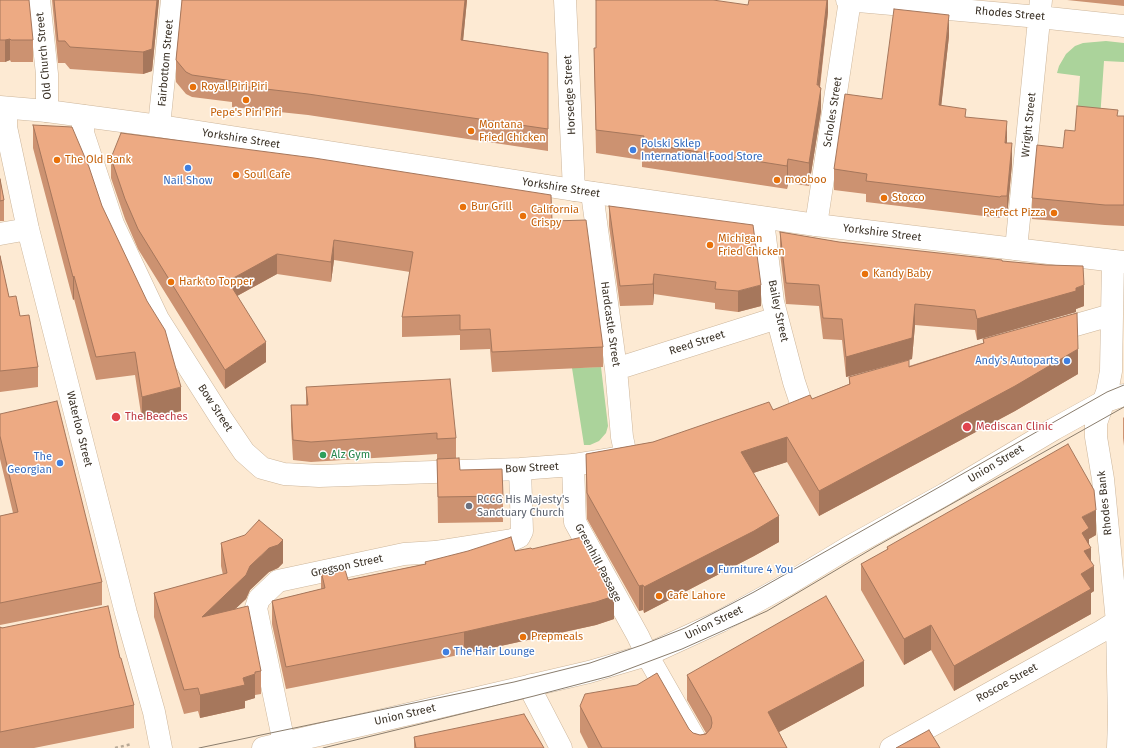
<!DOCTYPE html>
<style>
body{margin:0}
canvas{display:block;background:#fdead3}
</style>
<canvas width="1124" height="748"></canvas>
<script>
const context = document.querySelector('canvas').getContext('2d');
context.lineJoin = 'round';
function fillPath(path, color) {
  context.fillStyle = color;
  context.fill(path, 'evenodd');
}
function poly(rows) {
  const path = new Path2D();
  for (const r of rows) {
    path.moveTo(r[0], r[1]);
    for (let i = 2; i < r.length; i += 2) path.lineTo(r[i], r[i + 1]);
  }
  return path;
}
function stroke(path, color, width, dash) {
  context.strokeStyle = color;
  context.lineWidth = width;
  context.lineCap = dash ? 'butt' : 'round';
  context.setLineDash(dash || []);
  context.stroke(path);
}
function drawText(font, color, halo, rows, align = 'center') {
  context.font = font + ' "Fira Sans",sans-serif';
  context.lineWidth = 3;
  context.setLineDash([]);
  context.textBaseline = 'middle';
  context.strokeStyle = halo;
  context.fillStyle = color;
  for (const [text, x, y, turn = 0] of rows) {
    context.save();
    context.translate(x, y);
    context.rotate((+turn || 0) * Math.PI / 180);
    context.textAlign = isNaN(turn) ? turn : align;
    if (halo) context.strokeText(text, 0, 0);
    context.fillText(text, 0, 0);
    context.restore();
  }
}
const green = poly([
 [1106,41,1124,43,1124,62,1104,61,1100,119,1077,118,1080,76,1057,73,1059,66,1066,54,1075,46,1083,43],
 [601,367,608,426,606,433,599,441,590,445,584,445,572,368]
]);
const path = poly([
 [115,748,132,744]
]);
const minor = poly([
 [39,0,47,74,47,111],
 [565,0,574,190],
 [847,0,1039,17,1124,26],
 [6,108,6,127,28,229,126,613,154,712,161,748],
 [83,116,83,133,113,224,158,319,221,418,244,452,262,468,284,474,319,476,520,469,573,465,616,458],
 [159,126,172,0],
 [592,193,616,369,622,437,626,456],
 [765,218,764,229,773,302,794,382,801,403],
 [816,225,850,0],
 [0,234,28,229],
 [1016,249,1041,0],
 [1113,261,1111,371,1107,392,1096,423,1096,437,1103,479,1117,622,1119,721,1118,748],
 [1048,333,1111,315],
 [616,369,777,318],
 [573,465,575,522,638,636,647,655,700,748],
 [531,685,534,696,561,748],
 [284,743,256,608,259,599,278,581,404,554,435,552,512,540,519,537,522,531,520,469],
 [263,748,589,672,647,655,721,621,788,584,849,547,945,494,1054,429,1103,402,1124,395],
 [891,748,1102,631,1124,617]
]);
const major = poly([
 [0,107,47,111,159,126,574,190,816,225,1124,262]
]);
const tram = poly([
 [199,748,514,682,590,663,642,645,685,628,754,592,1107,392,1124,385],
 [323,748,534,696,610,676,682,649,767,611,875,547,1124,407]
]);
const wall = poly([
 [0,0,33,40,33,62,11,62,10,60,5,62,0,62],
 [52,0,159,0,152,71,143,74,70,69,65,63,58,63],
 [182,0,467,0,463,40,548,53,548,151,308,115,232,107,232,102,192,97,186,94,176,82,176,60],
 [828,0,828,12,820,88,821,111,809,186,788,183,787,189,642,167,642,160,596,153,594,48,596,48,748,5],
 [1067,0,1124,0,1124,6],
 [949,36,941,106,966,117,1007,143,1012,164,1007,217,1001,216,1000,218,866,202,866,194,834,190,834,169,882,99],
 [1118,116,1124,116,1124,226,1105,225,1032,219,1032,198,1063,148,1075,131],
 [33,125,102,206,181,411,142,420,135,375,96,380,74,299,73,300,33,148],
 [111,158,552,221,603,347,603,367,492,372,490,349,460,350,460,335,402,337,402,317,410,272,334,260,331,282,277,274,237,296,266,362,225,389,138,249,125,219,111,178],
 [0,179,4,200,4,221,0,221],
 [609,206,761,306,738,312,715,309,715,303,654,294,653,305,620,306,609,226],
 [780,232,839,242,1002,261,1084,306,1076,309,1076,312,977,340,975,330,915,325,912,359,846,377,842,340,823,339,819,306,786,304,780,253],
 [0,256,9,297,20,316,38,367,38,387,0,392],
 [983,339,1078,374,1015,411,819,516,787,462,753,473,779,542,754,556,644,613,643,610,639,611,587,519,586,480,586,454,653,442,812,399,849,384,849,377,909,366,983,343],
 [306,387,456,438,456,458,460,470,503,496,503,522,438,523,437,454,311,462,293,460,291,426,291,405,306,405],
 [0,414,102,582,102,605,0,625,0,516,13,513,0,459],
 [1124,417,1124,446,1123,438,1123,418],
 [1096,535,1089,539,1089,545,1094,591,1091,593,1091,614,954,691,931,650,904,665,861,590,861,564,887,550,887,547],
 [221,543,283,563,278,568,269,572,250,590,246,599,235,609,261,671,261,694,255,695,255,698,245,701,245,708,200,718,198,711,184,714,154,617,154,593,223,575,221,566],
 [532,549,614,619,596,625,464,654,286,689,272,624,272,601,321,589,321,571,348,580,425,564,425,562],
 [0,627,120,658,134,705,134,728,34,748,0,748],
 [687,675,864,686,779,732,787,748,588,748,580,732,580,706,689,729,693,733,700,735,706,733,687,700],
 [414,737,544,748,414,748]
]);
const shadedWall = poly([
 [157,0,159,0,152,71,143,74,143,52],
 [465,0,467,0,461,62,461,40],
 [827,0,828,0,828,12,819,92,821,88,821,111,809,186,809,163],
 [949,15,949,36,939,126,939,105],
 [10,39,10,60,5,62,5,40],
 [1007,121,1007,142,1005,163,1005,143],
 [1012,143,1012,164,1007,217,1007,196],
 [788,159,788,183,787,189,787,166],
 [334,240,334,260,331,282,331,262],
 [277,254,277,274,228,301,228,281],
 [654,274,654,294,653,305,653,284],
 [74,276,74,299,73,300,73,277],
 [761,285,761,306,738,312,738,291],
 [1084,285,1084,306,1076,309,1076,312,977,340,977,319,1076,288],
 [915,304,915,325,912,359,846,377,846,357],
 [266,342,266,362,225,389,225,370],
 [1078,349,1078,374,1015,411,819,516,819,491],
 [181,387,181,411,142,420,142,397],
 [787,437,787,462,741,477,741,452],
 [1096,510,1096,535,1089,539,1089,549,1091,548,1091,568,1094,566,1094,591,1091,593,1091,614,954,691,954,666,1081,574,1082,559,1082,517],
 [779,516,779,542,754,556,644,613,644,587],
 [283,540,283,563,278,568,269,572,250,590,246,599,202,640,202,617,250,566,269,548],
 [643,585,643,610,639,611,639,586],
 [614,596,614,619,596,625,464,654,464,632],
 [931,625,931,650,904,665,904,639],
 [864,661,864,686,768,738,768,712],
 [255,674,255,698,245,701,245,708,200,718,200,695,243,678]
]);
const building = poly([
 [0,0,29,0,33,40,11,40,10,39,5,40,0,40,0,0],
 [54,0,157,0,152,49,143,52,70,47,65,41,58,41,54,0],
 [182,0,465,0,461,40,548,53,548,129,308,94,232,85,233,81,192,75,186,72,176,60,182,0],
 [596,0,713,0,748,5,749,0,827,0,817,85,819,85,819,87,821,88,809,163,788,159,787,166,642,143,644,136,596,130,594,48,596,48,596,0],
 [894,9,949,15,939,105,966,109,965,117,1007,121,1005,143,1012,143,1007,196,1001,196,1000,197,866,181,867,174,834,169,845,94,882,99,894,9],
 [1077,106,1118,110,1117,116,1124,116,1124,205,1105,205,1032,198,1037,145,1063,148,1065,130,1075,131,1077,106],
 [33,125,72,127,89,167,102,206,147,301,165,330,181,387,142,397,135,352,96,357,74,276,73,277,33,125],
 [121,133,314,158,551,195,552,221,586,220,603,347,492,352,490,329,460,330,460,315,402,317,413,252,334,240,331,262,277,254,228,281,266,342,225,370,138,229,125,199,111,158,121,133],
 [0,179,4,200,0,201,0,179],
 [609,206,753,225,761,285,738,291,715,289,716,282,654,274,653,284,620,286,609,206],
 [780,232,839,242,1002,260,1002,261,1046,265,1083,266,1084,285,1076,288,1076,291,977,319,975,310,915,304,912,338,846,357,842,319,823,318,819,285,786,283,780,232],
 [0,256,9,297,16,296,20,316,29,315,38,367,0,371,0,256],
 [1077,313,1078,349,1015,386,819,491,787,437,741,452,779,516,754,531,644,587,643,585,639,586,587,493,586,454,653,442,769,402,773,410,810,395,812,399,850,384,849,377,909,360,909,367,984,343,983,339,1077,313],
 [450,379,456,438,437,439,437,433,311,442,293,440,291,405,308,405,306,387,450,379],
 [57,401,102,582,0,603,0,516,18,512,0,436,0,414,57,401],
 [1068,444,1094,490,1096,510,1082,517,1089,528,1082,533,1091,548,1084,551,1094,566,1081,574,1091,589,954,666,931,625,904,639,861,564,888,549,887,547,1068,444],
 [459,458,460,470,502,469,503,496,438,497,437,459,459,458],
 [259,520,283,540,278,545,269,548,250,566,246,575,202,617,248,606,261,671,255,672,255,674,243,678,245,685,200,695,198,688,184,690,154,593,227,573,221,543,245,535,259,520],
 [511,537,515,551,531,548,532,549,582,537,614,596,596,602,464,632,286,667,272,601,325,588,321,571,344,566,348,580,426,564,425,562,468,551,511,537],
 [826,596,864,661,768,712,787,748,602,748,580,706,585,694,637,685,657,673,689,729,693,733,700,735,706,734,711,728,712,723,711,717,687,675,826,596],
 [108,606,120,658,121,658,134,705,0,732,0,627,2,628,108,606],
 [524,714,544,748,416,748,414,737,524,714],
 [929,730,940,748,896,748,929,730]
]);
const markers = [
 [193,87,4,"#e8710a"],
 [246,100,4,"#e8710a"],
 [471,131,4,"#e8710a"],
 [633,150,4,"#3f7fe0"],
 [57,160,4,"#e8710a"],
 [188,168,4,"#3f7fe0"],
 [236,175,4,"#e8710a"],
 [777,180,4,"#e8710a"],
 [884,198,4,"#e8710a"],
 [463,207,4,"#e8710a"],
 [1054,213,4,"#e8710a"],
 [523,216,4,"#e8710a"],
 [710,245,4,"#e8710a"],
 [865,274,4,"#e8710a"],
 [171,282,4,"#e8710a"],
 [1067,361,4,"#3f7fe0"],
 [116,417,5,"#e0444e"],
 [967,427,5,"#e0444e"],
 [323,455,4,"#2e9e5b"],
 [60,463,4,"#3f7fe0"],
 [469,506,4,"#6b7280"],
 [710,570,4,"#3f7fe0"],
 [659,596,4,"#e8710a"],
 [523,637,4,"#e8710a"],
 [446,652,4,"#3f7fe0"]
];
const streetNames = [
 ["Rhodes Street",1010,14,5],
 ["Old Church Street",44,56,-95],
 ["Fairbottom Street",166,63,-85],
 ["Horsedge Street",570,95,-93],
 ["Scholes Street",833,112,-81],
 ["Wright Street",1029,125,-84],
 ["Yorkshire Street",241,139,9],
 ["Yorkshire Street",561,188,9],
 ["Yorkshire Street",882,233,7],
 ["Bailey Street",778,311,78],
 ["Hardcastle Street",610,324,82],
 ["Reed Street",697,343,-18],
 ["Bow Street",215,408,57],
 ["Waterloo Street",79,429,76],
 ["Union Street",996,464,-31],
 ["Bow Street",532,468,-3],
 ["Rhodes Bank",1105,503,-96],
 ["Greenhill Passage",598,563,62],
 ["Gregson Street",347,566,-12],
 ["Union Street",714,623,-26],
 ["Roscoe Street",1007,683,-29],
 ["Union Street",405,715,-13]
];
const foodNames = [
 ["Royal Piri Piri",201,87],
 ["Pepe's Piri Piri",246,113,"center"],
 ["Montana",479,125],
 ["Fried Chicken",479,138],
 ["The Old Bank",65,160],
 ["Soul Cafe",244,175],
 ["mooboo",785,180],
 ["Stocco",892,198],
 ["Bur Grill",471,207],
 ["California",531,210],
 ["Crispy",531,223],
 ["Perfect Pizza",1046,213,"right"],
 ["Michigan",718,239],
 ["Fried Chicken",718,252],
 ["Kandy Baby",873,274],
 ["Hark to Topper",179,282],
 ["Cafe Lahore",667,596],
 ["Prepmeals",531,637]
];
const shopNames = [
 ["Polski Sklep",641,144],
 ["International Food Store",641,157],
 ["Nail Show",188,181,"center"],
 ["Andy's Autoparts",1059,361,"right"],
 ["The",52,457,"right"],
 ["Georgian",52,470,"right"],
 ["Furniture 4 You",718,570],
 ["The Hair Lounge",454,652]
];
const healthNames = [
 ["The Beeches",125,417],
 ["Mediscan Clinic",976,427]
];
const leisureNames = [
 ["Alz Gym",331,455]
];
const worshipNames = [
 ["RCCG His Majesty's",477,500],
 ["Sanctuary Church",477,513]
];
fillPath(green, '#abd39b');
stroke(minor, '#cdb69b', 23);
stroke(major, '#cdb69b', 23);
stroke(path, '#b7a895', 2.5, [3, 3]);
stroke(minor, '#fff', 22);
stroke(major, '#fff', 22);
stroke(tram, '#8a7d6d', 1);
fillPath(wall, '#cc9271');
fillPath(shadedWall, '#a6775c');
fillPath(building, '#edaa83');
stroke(building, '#a6775c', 1);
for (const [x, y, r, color] of markers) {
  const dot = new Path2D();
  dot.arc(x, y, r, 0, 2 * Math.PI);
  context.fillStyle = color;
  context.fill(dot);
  stroke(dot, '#fff', 1.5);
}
drawText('11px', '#3c3328', '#fff', streetNames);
drawText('11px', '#c56008', '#fff', foodNames, 'left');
drawText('11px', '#366cbe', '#fff', shopNames, 'left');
drawText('11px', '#be3a42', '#fff', healthNames, 'left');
drawText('11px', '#27864d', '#fff', leisureNames, 'left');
drawText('11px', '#5b616d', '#fff', worshipNames, 'left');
</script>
